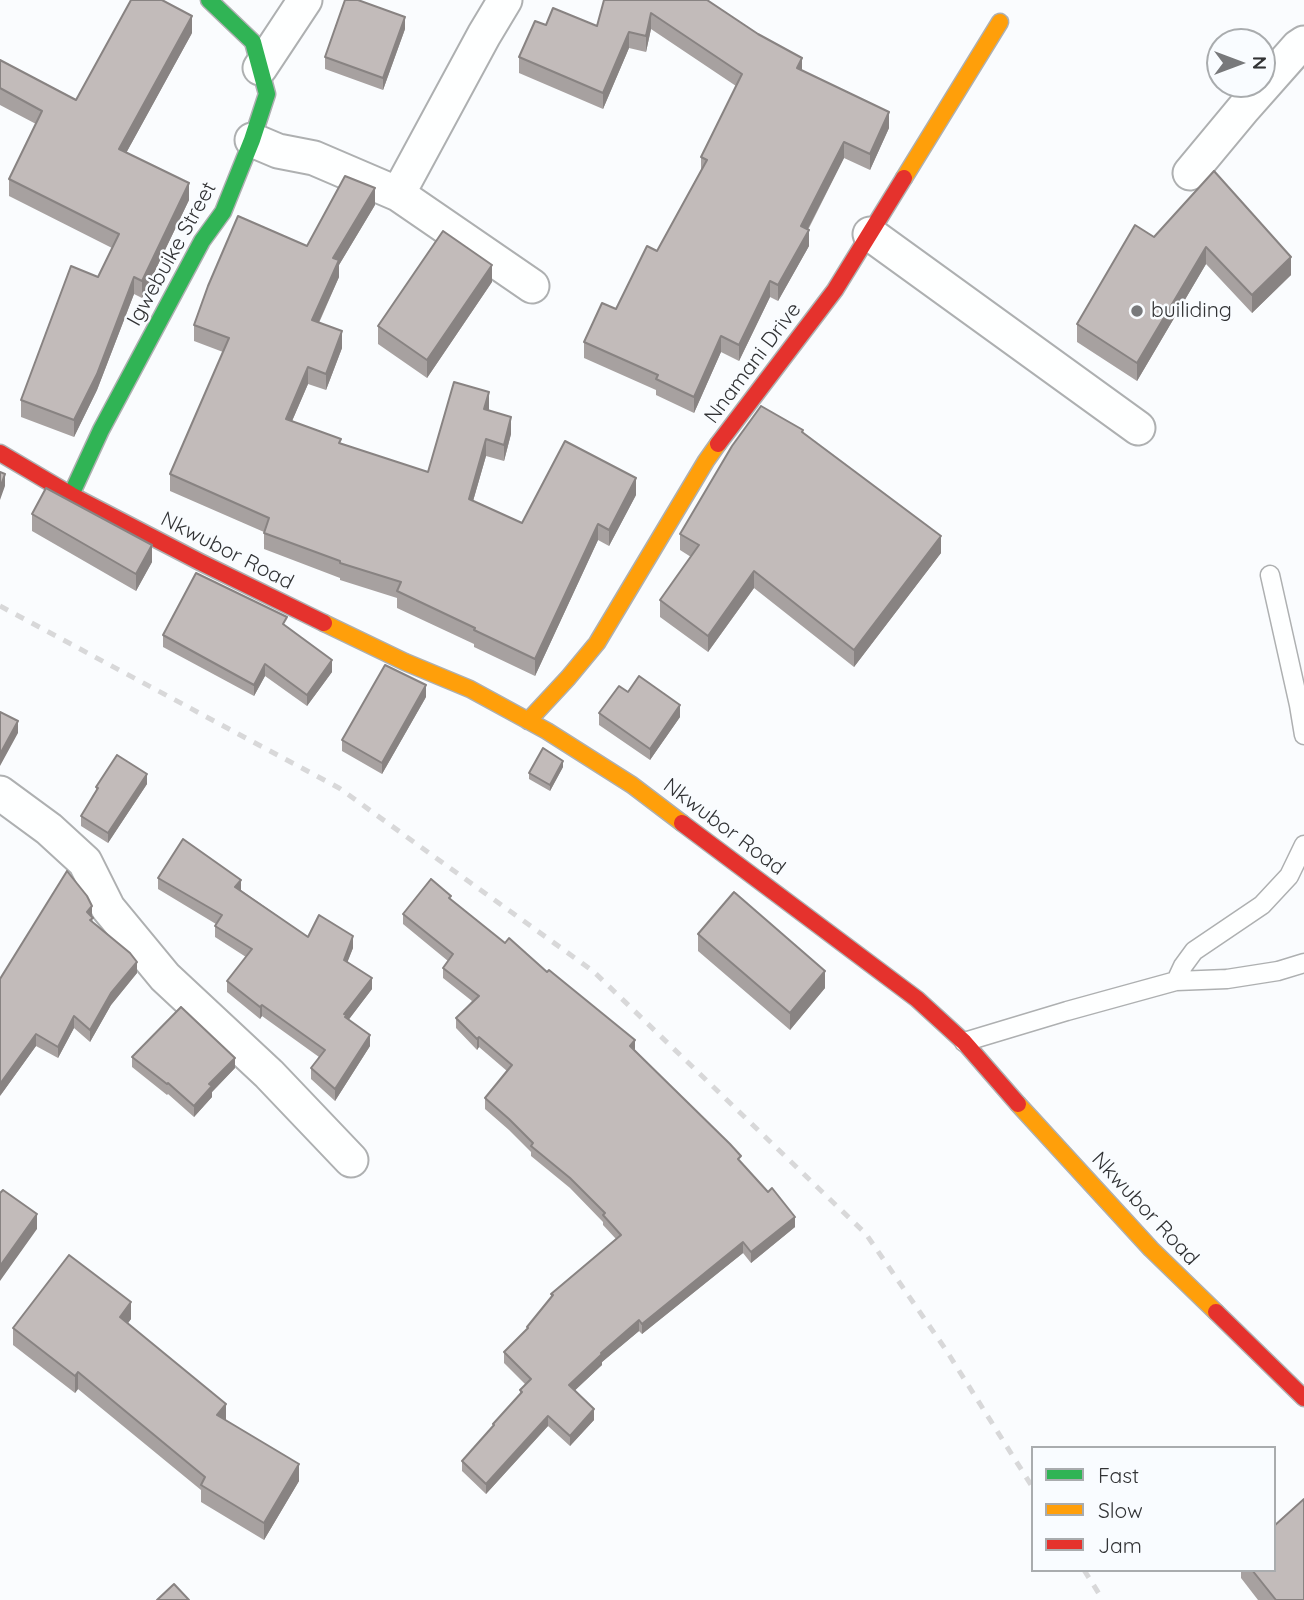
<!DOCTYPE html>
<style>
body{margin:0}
#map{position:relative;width:1304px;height:1600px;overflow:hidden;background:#fafcfe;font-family:Quicksand,sans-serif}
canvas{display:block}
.legend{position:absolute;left:1031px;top:1446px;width:245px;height:126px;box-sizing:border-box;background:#f9fcff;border:2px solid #a9acae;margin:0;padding:9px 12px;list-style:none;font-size:21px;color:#323335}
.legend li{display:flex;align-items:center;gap:14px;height:35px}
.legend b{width:35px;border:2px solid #a9acae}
.north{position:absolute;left:1206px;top:28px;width:70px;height:70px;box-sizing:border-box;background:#f9fcff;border:2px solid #a9acae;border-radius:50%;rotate:90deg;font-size:19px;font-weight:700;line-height:28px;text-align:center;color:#323335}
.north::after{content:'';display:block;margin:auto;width:24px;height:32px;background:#78797b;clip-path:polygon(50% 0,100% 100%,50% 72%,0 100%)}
</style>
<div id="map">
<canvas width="1304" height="1600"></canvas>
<ul class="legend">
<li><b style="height:9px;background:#30b455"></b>Fast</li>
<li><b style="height:9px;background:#ff9f0a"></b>Slow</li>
<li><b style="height:9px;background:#e5322d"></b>Jam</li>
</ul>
<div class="north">N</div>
</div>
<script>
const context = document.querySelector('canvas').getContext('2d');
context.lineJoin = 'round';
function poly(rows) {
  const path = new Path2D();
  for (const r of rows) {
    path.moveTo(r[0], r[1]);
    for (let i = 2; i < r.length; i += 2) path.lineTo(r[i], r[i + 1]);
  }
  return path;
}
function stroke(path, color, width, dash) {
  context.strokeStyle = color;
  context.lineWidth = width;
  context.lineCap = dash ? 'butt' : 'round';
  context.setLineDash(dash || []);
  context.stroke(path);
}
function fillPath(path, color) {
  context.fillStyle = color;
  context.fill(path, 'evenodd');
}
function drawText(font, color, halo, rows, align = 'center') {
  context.font = font + ' Quicksand,sans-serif';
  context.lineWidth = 5;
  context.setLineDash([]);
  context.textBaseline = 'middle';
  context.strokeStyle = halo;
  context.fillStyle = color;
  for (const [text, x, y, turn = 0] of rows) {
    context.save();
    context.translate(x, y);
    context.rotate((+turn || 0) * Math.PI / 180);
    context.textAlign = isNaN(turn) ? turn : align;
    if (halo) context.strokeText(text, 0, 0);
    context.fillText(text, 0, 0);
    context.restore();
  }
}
const lane = poly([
 [1270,575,1299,705,1304,735],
 [1176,981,1183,966,1194,951,1262,905,1289,876,1304,845],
 [964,1042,1067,1011,1176,981,1227,979,1278,971,1304,963]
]);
const street = poly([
 [260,68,305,0],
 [252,140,278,151,314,158,398,194,532,286],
 [1190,173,1244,108,1298,47,1304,43],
 [398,194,484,35,505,0],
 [870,234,1138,428],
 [0,793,49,829,85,862,108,908,165,977,269,1074,351,1160]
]);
const fast = poly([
 [71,495,101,430,202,241,223,212,252,140,267,94,253,42,209,0]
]);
const slow = poly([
 [904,178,1000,22],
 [324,623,405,662,470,689,547,731,632,785,682,823],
 [528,721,568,678,597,643,706,461,718,444],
 [1018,1104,1151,1249,1216,1312]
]);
const jam = poly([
 [718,444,835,290,904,178],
 [0,453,71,495,200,562,324,623],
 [682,823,917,999,964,1042,1018,1104],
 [1216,1312,1304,1398]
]);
const rail = poly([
 [0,606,339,788,593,971,866,1234,946,1350,1033,1488],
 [1084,1570,1103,1600]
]);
const wall = poly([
 [707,0,802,71,889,128,870,170,844,158,808,230,809,246,778,301,770,297,739,361,721,352,694,413,656,395,656,390,584,358,584,342,616,309,657,251,701,170,701,157,736,86,651,29,646,52,629,48,603,109,519,73,519,57,546,25,597,26],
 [405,29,383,90,325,69,325,57],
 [192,33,126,153,189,200,142,298,134,294,97,390,74,437,21,417,21,400,98,277,112,248,9,196,9,179,36,124,0,105,0,60,76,100],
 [375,205,339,265,339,277,319,323,342,348,326,390,308,384,292,421,341,444,428,472,489,409,489,410,511,434,504,461,486,456,473,501,522,523,636,495,609,546,598,540,535,676,474,647,474,644,397,608,397,598,340,580,340,578,264,549,264,532,170,491,170,474,223,352,194,341,194,325,307,246],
 [1154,237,1291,257,1291,275,1252,313,1206,264,1137,381,1077,342,1077,324],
 [492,282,427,378,378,344,378,326],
 [803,433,941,553,854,667,754,588,708,652,660,617,660,600,691,557,680,550,680,534],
 [32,514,152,562,136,591,32,531],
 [287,627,332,672,307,706,265,676,254,696,163,647,163,635],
 [426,697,382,774,342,751,342,740],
 [599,713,680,717,650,760,599,725],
 [563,767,550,791,529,779,529,773],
 [147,784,108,843,81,826,81,816,96,792,96,787],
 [158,878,241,890,308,937,353,948,347,962,372,989,348,1020,370,1046,335,1101,311,1079,311,1068,319,1057,262,1016,260,1019,227,992,227,981,246,957,215,937,215,926,216,924,158,889],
 [451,900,635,1050,741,1163,795,1227,751,1263,743,1253,642,1334,639,1331,602,1362,602,1365,574,1391,594,1420,570,1446,548,1426,486,1494,462,1471,462,1461,493,1428,493,1424,520,1394,520,1390,526,1385,504,1363,504,1352,527,1330,527,1327,551,1297,551,1294,616,1239,603,1225,603,1222,570,1188,531,1156,531,1152,509,1130,485,1109,485,1098,507,1071,479,1047,477,1050,456,1028,456,1018,472,1001,443,978,443,968,448,961,403,924,403,914],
 [92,917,93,923,137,973,111,1005,90,1042,74,1028,58,1058,36,1046,0,1096],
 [698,934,825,988,790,1030,698,951],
 [132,1057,235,1068,212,1092,212,1097,194,1117,168,1094,167,1095,132,1067],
 [131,1319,128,1323,226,1420,299,1481,264,1540,201,1502,201,1490,78,1389,75,1393,13,1345,13,1328],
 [1241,1570,1274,1570,1304,1600,1258,1600,1241,1578]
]);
const shadedWall = poly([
 [651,13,651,29,646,52,646,36],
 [192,16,192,33,119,166,119,149],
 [405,17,405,29,383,90,383,78],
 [629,32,629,48,603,109,603,93],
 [802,58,802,74,797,68],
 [889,112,889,128,870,170,870,154],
 [844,142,844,158,801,242,801,226],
 [189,183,189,200,142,298,142,281],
 [375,188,375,205,339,265,339,277,312,337,312,320,333,258],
 [809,230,809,246,778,301,778,285],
 [1206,247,1206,264,1137,381,1137,363],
 [1291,257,1291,275,1252,313,1252,295],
 [492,265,492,282,427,378,427,360],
 [134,277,134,294,97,390,74,437,74,420],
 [770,281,770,297,739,361,739,345],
 [342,331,342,348,326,390,326,374],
 [721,336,721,352,694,413,694,397],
 [308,367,308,384,286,435,286,419],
 [489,392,489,409,484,426,484,409],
 [511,417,511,434,504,461,504,445],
 [486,439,486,456,469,515,469,499],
 [5,474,5,486,0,500,0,488],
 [636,478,636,495,609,546,609,530],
 [598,524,598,540,535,676,535,659],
 [941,536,941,553,854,667,854,650],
 [152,545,152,562,136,591,136,574],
 [754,571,754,588,708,652,708,636],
 [332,660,332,672,307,706,307,695],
 [265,664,265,676,254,696,254,685],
 [426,685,426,697,382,774,382,763],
 [680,705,680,717,650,760,650,749],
 [18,721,18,733,0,766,0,754],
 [563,761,563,767,550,791,550,785],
 [147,774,147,784,108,843,108,833],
 [241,880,241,891,235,887],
 [92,906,92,918,87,912],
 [353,936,353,948,344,971,344,960],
 [137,962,137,973,111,1005,90,1042,90,1030,111,993],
 [825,971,825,988,790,1030,790,1013],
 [372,978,372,989,347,1022,344,1014],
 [262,1005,262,1016,260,1019,260,1007],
 [74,1016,74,1028,58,1058,58,1047],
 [36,1034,36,1046,0,1096,0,1084],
 [370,1035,370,1046,335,1101,335,1089],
 [479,1037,479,1047,477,1050,477,1039],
 [635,1040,635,1050,630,1046],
 [235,1058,235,1068,212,1092,212,1097,194,1117,194,1106,209,1084],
 [37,1214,37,1229,0,1281,0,1266],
 [795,1217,795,1227,751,1263,751,1252],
 [743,1242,743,1253,642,1334,642,1324],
 [131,1302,131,1319,120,1334,120,1317],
 [639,1320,639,1331,602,1362,602,1365,569,1396,569,1385,601,1353],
 [78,1372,78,1389,75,1393,75,1376],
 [226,1404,226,1421,217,1415],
 [594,1409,594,1420,570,1446,570,1436],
 [548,1416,548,1426,486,1494,486,1484],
 [299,1464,299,1481,264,1540,264,1523]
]);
const building = poly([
 [131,0,162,0,192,16,119,149,189,183,142,281,134,277,97,374,74,420,21,400,71,266,98,277,119,234,9,179,42,111,0,88,0,60,76,100,131,0],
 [345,0,358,0,405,17,383,78,325,57,345,0],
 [604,0,707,0,758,34,802,58,797,68,889,112,870,154,844,142,801,226,809,230,778,285,770,281,739,345,721,336,694,397,656,379,658,375,584,342,602,303,616,309,647,246,657,251,707,160,701,157,742,74,651,13,646,36,629,32,603,93,519,57,535,21,546,25,553,8,597,26,604,0],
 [1214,171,1291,257,1252,295,1206,247,1137,363,1077,324,1135,225,1154,237,1214,171],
 [345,176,375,188,333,258,339,260,312,320,342,331,326,374,308,367,286,419,341,439,339,443,428,472,454,382,489,392,484,409,511,417,504,445,486,439,469,499,522,523,565,441,636,478,609,530,598,524,535,659,474,630,475,628,397,591,401,582,340,563,340,561,264,533,269,518,170,474,229,338,194,325,208,286,238,216,307,246,345,176],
 [443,231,492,265,427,360,378,326,443,231],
 [761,406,803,430,802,432,941,536,854,650,754,571,708,636,660,600,699,545,680,534,732,446,761,406],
 [0,472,5,474,0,488,0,472],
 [46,488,152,545,136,574,32,514,46,488],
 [196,573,287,617,283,624,332,660,307,695,265,664,254,685,163,635,196,573],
 [385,665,426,685,382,763,342,740,385,665],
 [639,676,680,705,650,749,599,713,619,686,628,692,639,676],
 [0,712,18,721,0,754,0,712],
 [543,748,563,761,550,785,529,773,543,748],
 [117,755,147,774,108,833,81,816,98,788,96,787,117,755],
 [183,839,241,880,235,887,308,937,319,915,353,936,344,960,372,978,344,1014,347,1015,345,1017,370,1035,335,1089,311,1068,325,1050,262,1005,260,1007,227,981,252,949,215,926,222,915,158,878,183,839],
 [67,871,87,896,92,906,87,912,93,918,90,920,130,953,137,962,111,993,90,1030,74,1016,58,1047,36,1034,0,1084,0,979,67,871],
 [431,879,451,896,449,898,505,943,509,938,547,972,549,970,635,1040,630,1046,730,1144,741,1156,738,1159,768,1192,772,1188,795,1217,751,1252,743,1242,642,1324,639,1320,601,1353,602,1354,569,1385,594,1409,570,1436,548,1416,486,1484,462,1461,494,1425,493,1424,522,1392,520,1390,531,1379,504,1352,528,1328,527,1327,553,1295,551,1294,621,1235,603,1215,605,1213,570,1178,531,1146,533,1143,509,1119,485,1098,512,1065,479,1037,477,1039,456,1018,479,996,443,968,453,954,403,914,431,879],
 [734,892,825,971,790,1013,698,934,734,892],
 [181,1007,235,1058,209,1084,212,1086,194,1106,168,1083,167,1084,132,1057,181,1007],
 [3,1190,37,1214,0,1266,0,1193,3,1190],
 [69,1255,131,1302,120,1317,226,1404,217,1415,299,1464,264,1523,201,1485,205,1477,78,1372,75,1376,13,1328,69,1255],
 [1304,1499,1304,1600,1276,1600,1252,1570,1274,1570,1274,1526,1304,1499],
 [174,1584,189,1600,157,1600,174,1584]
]);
const markers = [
 [1137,311,7,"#78797b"]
];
const streetNames = [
 ["Igwebuike Street",172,254,-61],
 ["Nnamani Drive",753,363,-53],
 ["Nkwubor Road",227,551,27],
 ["Nkwubor Road",724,827,37],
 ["Nkwubor Road",1145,1209,47]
];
const poiNames = [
 ["builiding",1151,311]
];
stroke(lane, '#aeb0b1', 21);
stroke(street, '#aeb0b1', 37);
stroke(fast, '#aeb0b1', 19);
stroke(slow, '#aeb0b1', 19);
stroke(jam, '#aeb0b1', 19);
stroke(lane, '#feffff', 18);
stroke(street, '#feffff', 33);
stroke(fast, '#30b455', 16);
stroke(slow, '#ff9f0a', 16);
stroke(jam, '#e5322d', 16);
stroke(rail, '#d8d8d9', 5, [9, 9]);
fillPath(wall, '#a7a1a0');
fillPath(shadedWall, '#888382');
fillPath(building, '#c2bbba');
stroke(building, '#888382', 2);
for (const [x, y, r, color] of markers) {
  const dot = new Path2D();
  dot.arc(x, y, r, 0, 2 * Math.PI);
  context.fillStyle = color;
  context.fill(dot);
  stroke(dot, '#f9fcff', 2.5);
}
drawText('21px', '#323335', '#f9fcff', streetNames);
drawText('21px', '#323335', '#f9fcff', poiNames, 'left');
</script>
